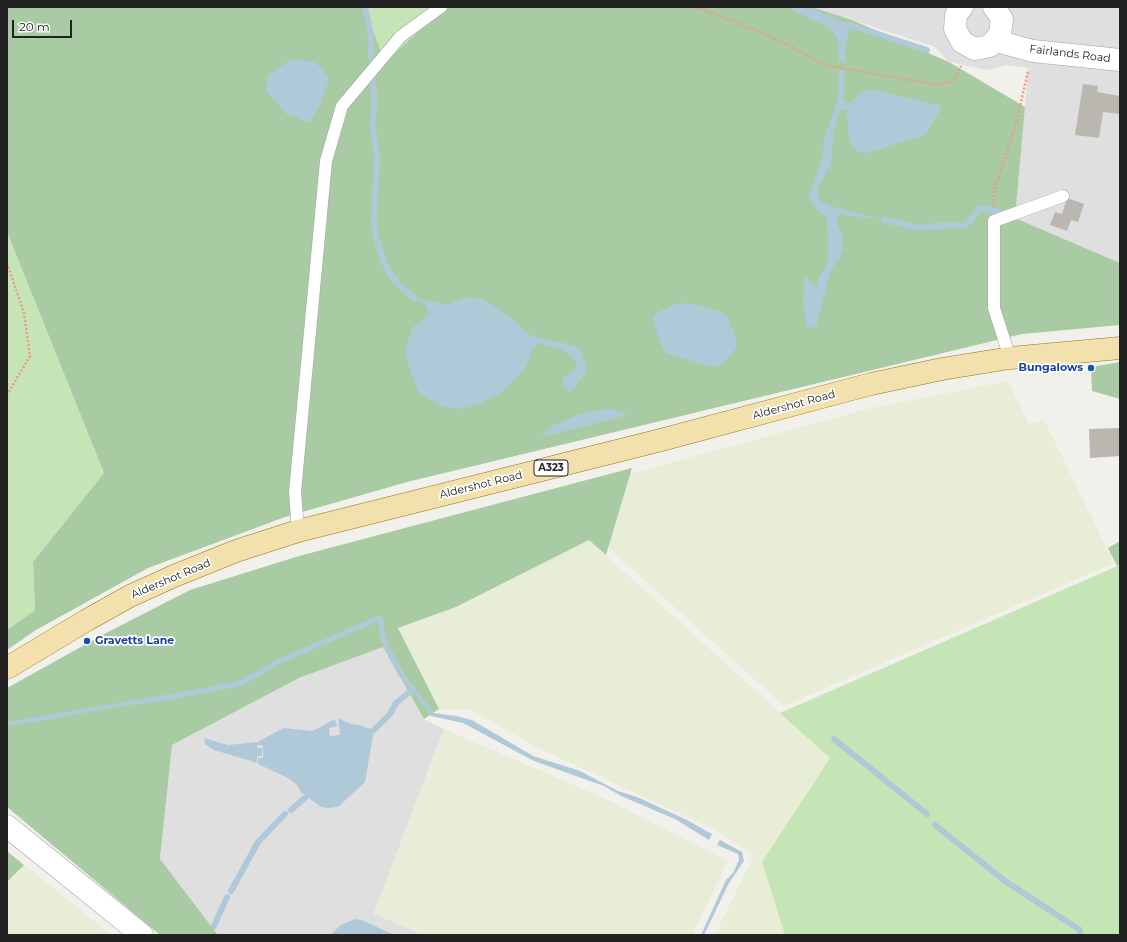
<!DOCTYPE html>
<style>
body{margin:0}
#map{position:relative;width:1127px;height:942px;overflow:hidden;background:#f1f0ea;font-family:Montserrat,sans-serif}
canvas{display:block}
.frame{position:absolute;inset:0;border:8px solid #222;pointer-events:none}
.scale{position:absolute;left:12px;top:20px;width:60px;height:18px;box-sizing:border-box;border:2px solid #222;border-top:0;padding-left:5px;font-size:12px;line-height:14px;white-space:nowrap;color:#222;-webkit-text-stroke:3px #fff;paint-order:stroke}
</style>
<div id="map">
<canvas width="1127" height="942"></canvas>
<div class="frame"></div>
<div class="scale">20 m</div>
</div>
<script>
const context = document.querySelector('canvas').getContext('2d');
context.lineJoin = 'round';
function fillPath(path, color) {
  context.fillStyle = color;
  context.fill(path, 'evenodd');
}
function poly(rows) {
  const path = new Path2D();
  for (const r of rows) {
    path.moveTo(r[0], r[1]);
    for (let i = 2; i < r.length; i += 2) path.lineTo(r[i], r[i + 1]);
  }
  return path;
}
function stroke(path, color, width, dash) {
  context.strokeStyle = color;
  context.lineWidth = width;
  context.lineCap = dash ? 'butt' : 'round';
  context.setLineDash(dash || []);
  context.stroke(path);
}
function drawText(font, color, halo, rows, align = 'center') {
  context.font = font + ' Montserrat,sans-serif';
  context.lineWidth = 3.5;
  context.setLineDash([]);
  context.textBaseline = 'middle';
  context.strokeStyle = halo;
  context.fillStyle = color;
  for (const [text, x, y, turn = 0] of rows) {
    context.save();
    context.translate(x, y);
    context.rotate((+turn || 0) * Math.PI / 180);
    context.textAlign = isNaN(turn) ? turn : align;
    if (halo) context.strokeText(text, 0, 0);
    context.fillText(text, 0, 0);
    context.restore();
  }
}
const residential = poly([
 [812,7,1120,7,1120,263,1015,218,1028,68,1006,65,987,70,949,62,935,47],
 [383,647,424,719,444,729,374,913,423,935,218,935,160,859,172,745,299,678]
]);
const farmland = poly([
 [1008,381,1029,425,1044,420,1114,563,784,706,608,547,630,474,867,409],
 [589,540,830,758,762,862,785,935,715,935,754,855,719,832,538,748,470,709,439,709,398,628,456,607],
 [444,729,606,799,728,861,692,935,423,935,374,914],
 [24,865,112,935,7,935,7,882]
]);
const grass = poly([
 [364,7,445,7,385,62],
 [7,232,104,473,33,562,35,610,7,630],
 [1120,565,1120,935,785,935,762,862,830,758,780,713]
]);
const forest = poly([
 [7,7,364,7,385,62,445,7,812,7,852,20,949,62,1025,107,1015,218,1120,263,1120,325,1022,334,407,482,285,517,148,568,36,630,7,650,7,630,35,610,33,562,104,473,7,232],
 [1120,362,1120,399,1092,391,1091,367],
 [632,468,606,555,589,540,456,607,398,628,439,709,424,719,383,647,299,678,172,745,160,859,218,935,160,935,7,807,7,688,106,633,190,590,299,556],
 [1120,541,1120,565,1117,566,1108,548],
 [7,851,24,865,7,882]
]);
const water = poly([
 [787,7,809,7,850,25,845,47,845,62,839,61,838,39,830,28],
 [292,59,314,62,322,69,329,79,321,103,310,121,306,122,292,115,286,114,267,92,266,85,269,74],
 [839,70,845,70,843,99,846,103,851,103,858,94,871,89,938,105,941,109,926,133,921,137,896,143,876,151,866,153,859,152,852,147,848,134,847,110,840,109,834,131,831,164,819,186,818,197,822,202,830,206,884,220,837,214,837,224,843,235,842,246,844,250,830,272,817,324,813,327,807,328,803,304,805,276,816,287,820,275,827,266,828,249,827,218,815,208,809,197,810,192,823,156,824,138,838,100],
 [465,297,481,299,500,309,504,314,511,317,524,331,534,337,561,342,577,347,582,353,586,369,584,374,569,394,563,385,562,379,577,367,577,364,570,355,560,349,540,343,534,347,525,368,505,390,479,404,461,409,448,408,441,406,419,393,409,367,405,350,412,328,427,317,429,313,425,304,414,298,447,305],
 [678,303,694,304,709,308,723,313,728,318,736,337,736,348,727,360,721,365,716,367,708,366,666,353,659,340,653,318,656,313],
 [604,409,613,409,628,415,541,437,548,428,580,414],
 [380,615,383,618,385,634,390,647,405,675,434,713,456,716,472,720,533,756,580,771,618,791,637,797,687,820,712,834,709,840,675,819,621,796,604,786,534,761,463,723,431,716,412,690,398,675,382,644,378,623,377,622,278,665,242,686,169,700,109,708,35,722,7,725,7,722,183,692,239,681,278,659],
 [338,718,351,724,359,725,374,730,365,782,338,807,328,808,321,807,301,792,297,785,288,778,258,764,258,758,263,758,263,745,258,745,259,741,284,728,313,731,335,719,337,726,329,728,330,736,340,735],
 [204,738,228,745,258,742,257,748,262,748,262,756,257,756,257,763,214,750,205,744],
 [720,840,742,852,744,861,729,883,704,935,701,935,726,880,733,873,739,860,738,854,717,845],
 [355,919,362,920,394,935,330,935,341,925]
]);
const stream = poly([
 [365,7,370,29,374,97,373,128,377,156,374,220,375,233,384,262,389,272,399,285,414,298],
 [850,25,927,50],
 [884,220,917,227,965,225,972,219,979,208,1001,212],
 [374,730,390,714,396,703,412,690],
 [834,739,927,814],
 [291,810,307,796],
 [935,825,1005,881,1080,930,1080,935],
 [231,891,258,842,285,814],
 [214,926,227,897]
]);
const building = poly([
 [1083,84,1098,86,1097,92,1120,96,1120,114,1103,112,1099,138,1075,135],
 [1067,198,1084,204,1078,222,1071,220,1067,231,1050,225,1055,212,1062,214],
 [1120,428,1120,456,1090,458,1089,429]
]);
const path = poly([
 [692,7,708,11,779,40,824,65,940,85,955,80,961,66],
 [994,205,994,191,1016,125,1028,71],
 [7,263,24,313,30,356,7,395]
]);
const service = poly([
 [1010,358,994,308,994,221,1063,196],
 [298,531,295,492,326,161,342,106,401,36,441,7]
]);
const minor = poly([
 [962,7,956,15,955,29,962,42,975,49,990,46,1000,34,1002,19,994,7],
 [996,41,1033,51,1120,60],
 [7,826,142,935]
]);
const primary = poly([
 [7,668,87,620,130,596,174,576,236,551,298,531,661,440,871,384,942,369,1010,358,1120,348]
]);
const markers = [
 [1091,368,4,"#1a4fb4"],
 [87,641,4,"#1a4fb4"]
];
const shields = [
 [551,468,34]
];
const shieldNames = [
 ["A323",551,468]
];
const streetNames = [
 ["Fairlands Road",1070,54,7],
 ["Aldershot Road",794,405,-15],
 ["Aldershot Road",481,485,-14],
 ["Aldershot Road",171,579,-23]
];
const transitNames = [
 ["Bungalows",1083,368],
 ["Gravetts Lane",95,641,"left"]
];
fillPath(residential, '#e0dfdf');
fillPath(farmland, '#e8edd8');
fillPath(grass, '#c6e5b6');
fillPath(forest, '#a9cba3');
fillPath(water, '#b0c9d9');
stroke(stream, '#b0c9d9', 6);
fillPath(building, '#bab6b0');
stroke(service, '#a3a3a3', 13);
stroke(minor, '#a3a3a3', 23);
stroke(primary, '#8f7911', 23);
stroke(path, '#eb9c81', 2.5, [2, 2]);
stroke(service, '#fff', 12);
stroke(minor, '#fff', 22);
stroke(primary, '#f2e0ad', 22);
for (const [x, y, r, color] of markers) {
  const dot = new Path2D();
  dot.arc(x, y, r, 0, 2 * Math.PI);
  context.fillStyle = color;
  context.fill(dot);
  stroke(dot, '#fff', 1.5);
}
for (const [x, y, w] of shields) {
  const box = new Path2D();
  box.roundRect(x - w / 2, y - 8, w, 16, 3);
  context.fillStyle = '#fff';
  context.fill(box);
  stroke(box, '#222', 1);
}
drawText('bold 10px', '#222', null, shieldNames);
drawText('11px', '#222', '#fff', streetNames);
drawText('bold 11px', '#164399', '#fff', transitNames, 'right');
</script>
